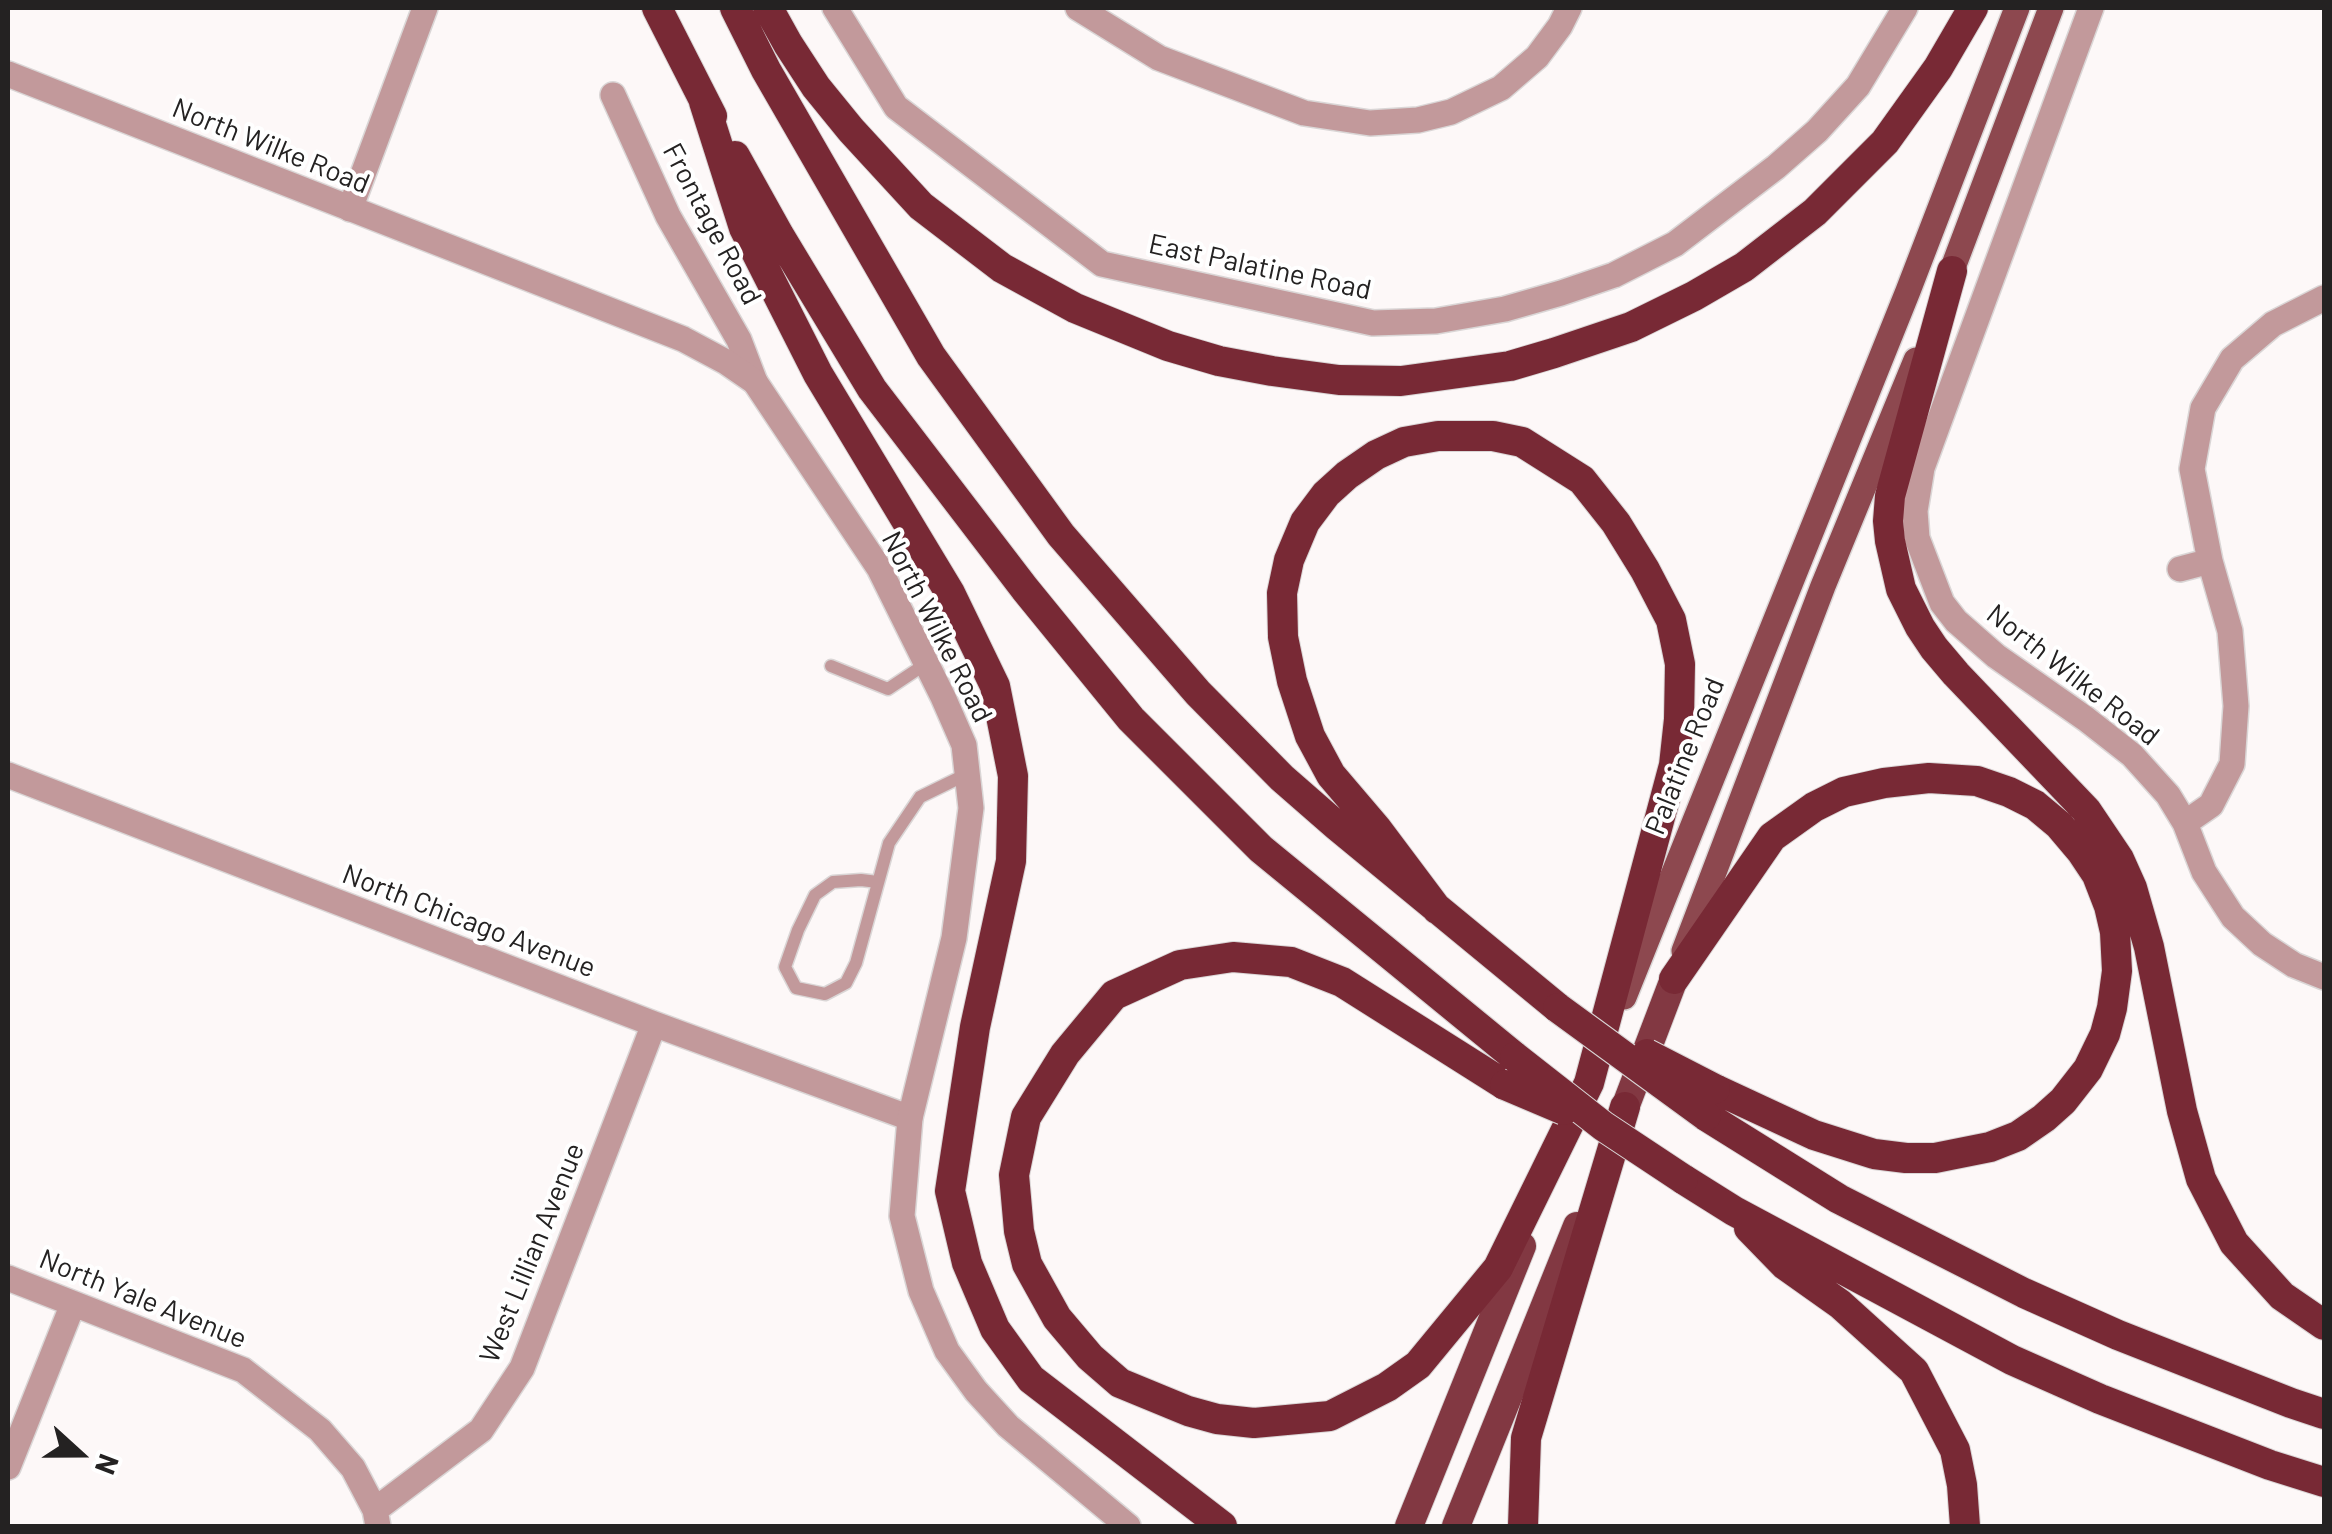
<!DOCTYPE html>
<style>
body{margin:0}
#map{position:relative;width:2332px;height:1534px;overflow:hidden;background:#fdf8f8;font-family:Barlow,sans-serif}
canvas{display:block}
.frame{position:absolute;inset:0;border:10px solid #242222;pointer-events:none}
.north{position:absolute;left:30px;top:1404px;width:100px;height:100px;-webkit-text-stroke:8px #fff;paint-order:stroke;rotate:111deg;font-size:28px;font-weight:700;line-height:40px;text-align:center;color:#242222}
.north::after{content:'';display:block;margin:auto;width:35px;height:45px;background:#242222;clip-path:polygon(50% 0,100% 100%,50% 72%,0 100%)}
</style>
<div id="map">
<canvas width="2332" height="1534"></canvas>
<div class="frame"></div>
<div class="north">N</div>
</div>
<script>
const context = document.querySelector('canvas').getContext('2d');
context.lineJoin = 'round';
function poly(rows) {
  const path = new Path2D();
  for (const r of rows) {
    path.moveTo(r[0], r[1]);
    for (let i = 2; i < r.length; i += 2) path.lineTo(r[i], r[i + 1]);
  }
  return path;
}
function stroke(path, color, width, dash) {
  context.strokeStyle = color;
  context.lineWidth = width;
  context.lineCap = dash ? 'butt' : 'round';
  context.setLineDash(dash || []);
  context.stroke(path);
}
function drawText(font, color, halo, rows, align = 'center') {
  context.font = font + ' Barlow,sans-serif';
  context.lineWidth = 8;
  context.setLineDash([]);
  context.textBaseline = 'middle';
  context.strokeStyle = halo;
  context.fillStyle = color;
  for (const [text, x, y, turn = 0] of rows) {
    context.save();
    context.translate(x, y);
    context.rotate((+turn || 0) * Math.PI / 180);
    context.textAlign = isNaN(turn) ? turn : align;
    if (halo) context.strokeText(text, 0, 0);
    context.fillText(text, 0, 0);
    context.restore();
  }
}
const service = poly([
 [831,666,888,689,927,663],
 [878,882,861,880,833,882,815,895,798,930,785,967,796,988,825,994,846,983,856,963,889,843,920,797,967,774]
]);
const minor = poly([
 [835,8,896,107,1102,264,1373,323,1436,321,1505,309,1561,293,1614,275,1675,244,1776,167,1817,131,1858,86,1905,8],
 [1078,8,1159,58,1304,113,1370,123,1418,120,1451,112,1501,88,1537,57,1560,26,1569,8],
 [2091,8,1922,468,1915,511,1917,538,1942,603,1956,621,1996,656,2086,719,2132,755,2168,795,2185,823,2204,872,2233,917,2262,944,2294,965,2324,977],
 [613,95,668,216,739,340,755,382],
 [350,209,425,8],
 [2180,569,2210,561],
 [8,775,654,1024,910,1118],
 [2185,823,2211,805,2232,764,2236,706,2230,631,2210,561,2192,469,2203,408,2232,359,2273,324,2324,298],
 [8,1278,243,1370,320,1430,353,1468,375,1510,378,1526],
 [8,1467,73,1304],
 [375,1510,481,1430,522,1368,654,1024]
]);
const tertiary = poly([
 [8,74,683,339,726,362,755,382,879,568,943,697,964,745,971,808,954,938,910,1118,902,1216,921,1291,947,1351,976,1391,1008,1426,1128,1526]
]);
const primary = poly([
 [1946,286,2051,8],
 [1684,951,1823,586,1916,360],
 [1624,997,1908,291,2017,8]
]);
const trunk = poly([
 [1618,1126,1674,979],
 [1409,1526,1522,1246],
 [1456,1526,1577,1226]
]);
const motorway = poly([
 [657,8,712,116],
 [735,8,766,70,931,356,1061,535,1198,693,1282,778,1337,826,1558,1008],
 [768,8,788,44,816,87,851,130,921,206,1002,268,1075,308,1168,346,1219,361,1272,371,1339,380,1401,381,1510,366,1554,353,1631,327,1694,296,1744,267,1815,212,1885,142,1938,68,1973,8],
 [704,102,744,228,818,374,950,593,995,686,1013,776,1011,861,975,1027,950,1191,967,1263,995,1329,1031,1379,1222,1526],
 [735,156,779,235,872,389,1025,589,1131,719,1261,849,1515,1057],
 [1952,271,1890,496,1888,521,1890,541,1901,589,1920,627,1934,648,1956,674,2086,810,2119,859,2132,888,2149,947,2182,1111,2201,1179,2234,1243,2282,1296,2324,1325],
 [1437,909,1377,829,1331,775,1310,736,1292,681,1283,637,1282,593,1289,560,1305,522,1326,494,1347,475,1376,455,1404,442,1438,436,1493,436,1522,442,1582,480,1616,523,1645,570,1671,620,1680,664,1679,719,1674,765,1589,1083,1498,1268,1418,1365,1387,1387,1330,1416,1254,1423,1217,1419,1188,1411,1120,1383,1090,1357,1057,1318,1027,1264,1019,1231,1014,1175,1026,1117,1065,1054,1114,995,1180,965,1233,957,1291,962,1342,982,1505,1085],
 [1674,979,1772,837,1814,807,1844,792,1884,783,1929,778,1977,781,2009,792,2035,805,2059,825,2081,851,2097,875,2109,906,2115,932,2117,971,2112,1008,2105,1034,2088,1069,2063,1101,2044,1118,2018,1136,1990,1147,1935,1158,1906,1158,1874,1154,1814,1135,1715,1089],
 [1706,1116,1839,1199,2024,1293,2118,1335,2291,1403,2324,1414],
 [1683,1179,1734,1211,2012,1360,2100,1399,2270,1465,2324,1482],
 [1749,1228,1785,1265,1840,1304,1914,1371,1955,1450,1962,1485,1965,1526],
 [1523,1526,1526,1438,1625,1107]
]);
const motorwayBridge = poly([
 [1558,1008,1706,1116],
 [1647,1054,1715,1089],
 [1515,1057,1603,1126,1683,1179],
 [1505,1085,1564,1110]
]);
const streetNames = [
 ["North Wilke Road",271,146,22],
 ["Frontage Road",712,224,62],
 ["East Palatine Road",1260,267,12],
 ["North Wilke Road",937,627,63],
 ["North Wilke Road",2073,675,38],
 ["Palatine Road",1685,756,-68],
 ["North Chicago Avenue",469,921,21],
 ["West Lillian Avenue",532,1253,-68],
 ["North Yale Avenue",143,1299,22]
];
stroke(service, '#dad6d6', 15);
stroke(minor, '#dad6d6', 28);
stroke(tertiary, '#dad6d6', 28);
stroke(primary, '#dad6d6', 28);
stroke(trunk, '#dad6d6', 30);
stroke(motorway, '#dad6d6', 32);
stroke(service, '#c2999b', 12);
stroke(minor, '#c2999b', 25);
stroke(tertiary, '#c2999b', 25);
stroke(primary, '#8d484f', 25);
stroke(trunk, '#823842', 28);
stroke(motorway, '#782935', 30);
stroke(motorwayBridge, '#dad6d6', 32, []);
stroke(motorwayBridge, '#782935', 30);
drawText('28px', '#242222', '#fff', streetNames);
</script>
